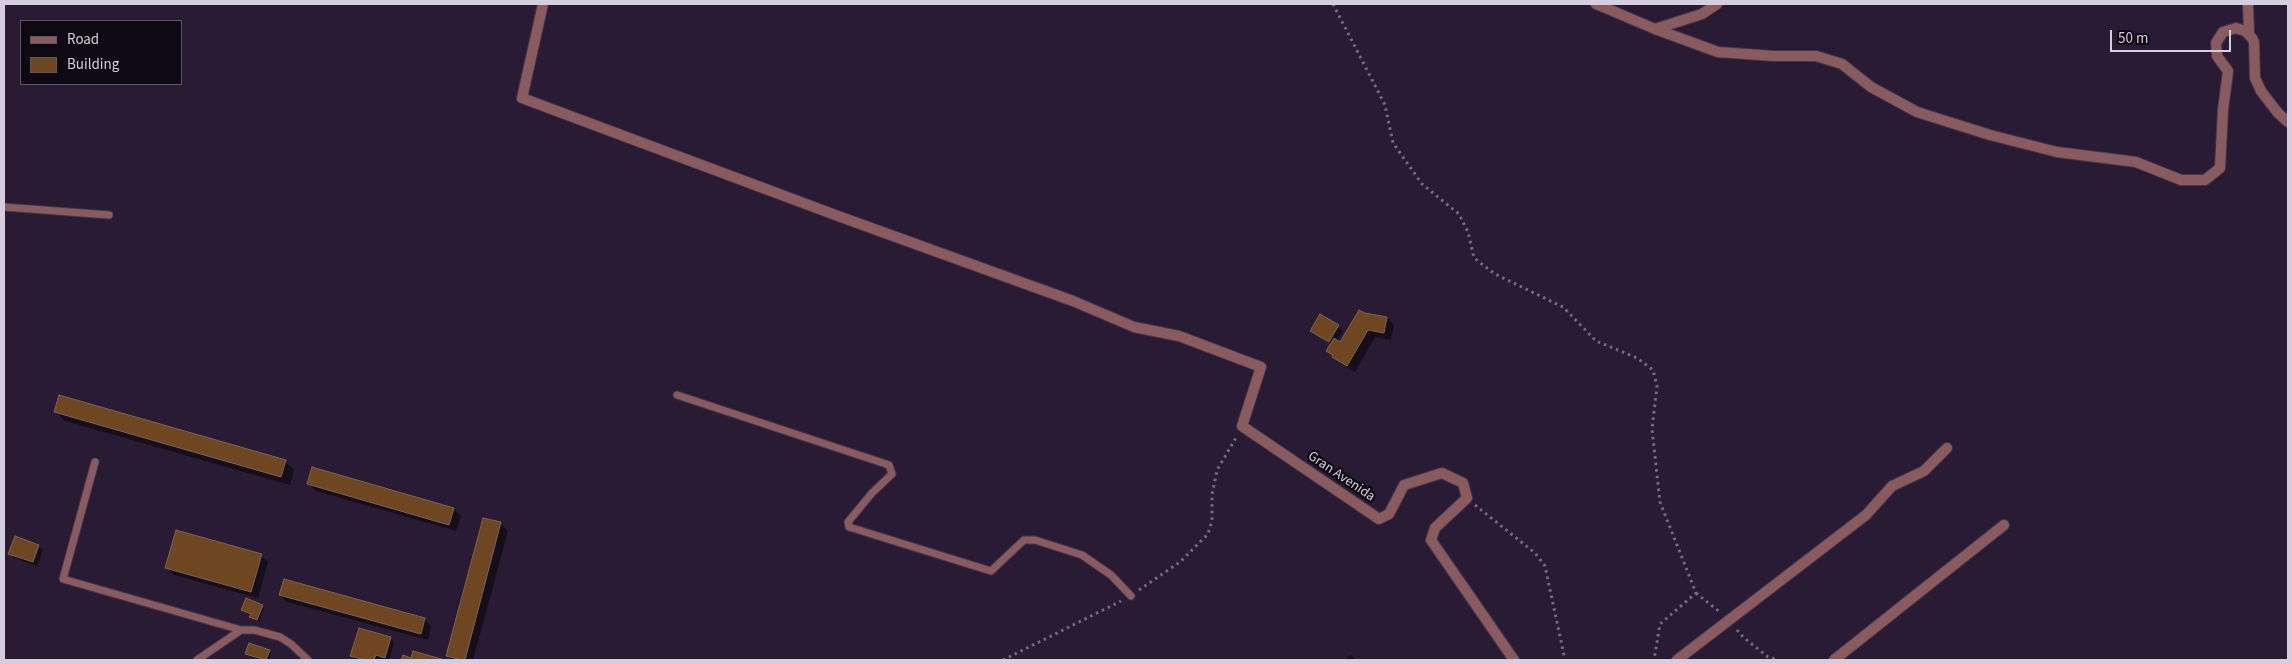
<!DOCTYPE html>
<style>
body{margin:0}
#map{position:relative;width:2292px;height:664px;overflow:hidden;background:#281b33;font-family:"Source Sans 3",sans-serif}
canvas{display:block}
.frame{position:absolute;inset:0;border:5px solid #d6cede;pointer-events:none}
.legend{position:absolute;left:20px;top:20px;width:162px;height:65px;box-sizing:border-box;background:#0e0913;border:1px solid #5e5864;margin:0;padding:6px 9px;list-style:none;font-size:15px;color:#d6cede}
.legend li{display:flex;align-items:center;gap:10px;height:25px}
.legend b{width:25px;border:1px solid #5e5864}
.scale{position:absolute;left:2110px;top:30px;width:121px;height:22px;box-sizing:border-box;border:2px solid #d6cede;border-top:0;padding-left:6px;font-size:15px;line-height:18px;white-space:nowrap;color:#d6cede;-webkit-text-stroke:4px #0e0913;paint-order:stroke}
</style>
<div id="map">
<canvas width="2292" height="664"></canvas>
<div class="frame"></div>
<ul class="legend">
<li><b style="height:6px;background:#895b5e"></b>Road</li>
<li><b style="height:14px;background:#6e4722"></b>Building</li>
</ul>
<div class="scale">50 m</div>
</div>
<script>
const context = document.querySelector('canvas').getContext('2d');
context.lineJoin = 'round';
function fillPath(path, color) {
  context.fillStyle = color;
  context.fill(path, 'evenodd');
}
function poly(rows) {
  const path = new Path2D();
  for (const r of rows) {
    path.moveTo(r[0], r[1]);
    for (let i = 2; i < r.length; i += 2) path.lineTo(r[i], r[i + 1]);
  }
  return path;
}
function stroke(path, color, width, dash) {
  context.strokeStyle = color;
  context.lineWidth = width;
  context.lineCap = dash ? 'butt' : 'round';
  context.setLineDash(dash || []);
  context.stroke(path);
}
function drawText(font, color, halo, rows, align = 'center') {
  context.font = font + ' "Source Sans 3",sans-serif';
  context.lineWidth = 4.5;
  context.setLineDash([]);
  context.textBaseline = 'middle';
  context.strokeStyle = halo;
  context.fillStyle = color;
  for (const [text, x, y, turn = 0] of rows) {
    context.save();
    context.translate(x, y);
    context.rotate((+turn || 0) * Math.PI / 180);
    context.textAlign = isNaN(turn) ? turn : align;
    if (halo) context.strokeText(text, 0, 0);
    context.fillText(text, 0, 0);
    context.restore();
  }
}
const shadow = poly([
 [1365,314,1387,318,1394,325,1391,340,1375,337,1355,372,1340,363,1327,350,1332,344,1312,331,1321,316,1343,331,1337,342,1340,344],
 [56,412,285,461,294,470,290,485,65,421],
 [313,469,454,509,461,516,456,531,316,491,309,484],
 [484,519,501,524,508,531,473,660,452,660,448,656],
 [38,546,43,550,37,566,14,558,10,553],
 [261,555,268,562,258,598,174,575,167,568],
 [280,595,424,619,431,626,428,640,287,602],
 [246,599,264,608,259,621,242,609],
 [390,638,394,643,389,660,356,660,352,656],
 [269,651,271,653,269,660,262,660,247,654],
 [1351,655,1356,660,1344,660]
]);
const building = poly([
 [1359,310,1365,313,1387,317,1384,333,1368,330,1347,366,1332,357,1333,355,1326,351,1334,338,1340,342,1359,310],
 [1320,314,1339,325,1329,342,1310,331,1320,314],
 [59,395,286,460,281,477,54,412,59,395],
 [312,467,454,508,449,525,307,484,312,467],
 [483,518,501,522,465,660,462,660,446,656,483,518],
 [176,530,262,554,251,592,165,568,176,530],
 [15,536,39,545,33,562,8,554,15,536],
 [284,579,425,618,421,634,279,595,284,579],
 [246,598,263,605,257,620,249,617,251,614,241,610,246,598],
 [359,628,391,637,385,658,376,655,374,660,365,660,350,656,359,628],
 [249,643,270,650,266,660,245,654,249,643],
 [413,651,445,660,401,660,403,655,411,658,413,651]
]);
const path = poly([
 [1333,4,1385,105,1393,143,1422,184,1459,214,1468,232,1474,258,1495,274,1563,307,1596,341,1637,358,1653,370,1657,386,1652,429,1660,502,1696,593,1660,624,1654,660],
 [1475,505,1535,553,1545,566,1565,660],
 [1139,590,1180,562,1208,534,1212,521,1212,495,1217,470,1237,436],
 [1696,593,1721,613],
 [1737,630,1743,637,1768,657,1778,660],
 [1003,660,1121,601]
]);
const lane = poly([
 [4,207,109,215],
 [677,395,889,465,892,474,872,493,848,522,849,527,991,571,1024,540,1035,540,1082,555,1111,575,1131,596],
 [95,462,63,579,241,630],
 [197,660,241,630,254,630,280,637,291,644,308,660]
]);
const street = poly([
 [543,4,522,98,838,216,1073,301,1134,327,1179,336,1261,367,1242,426,1379,519,1389,514,1404,485,1442,473,1463,483,1467,498,1435,528,1431,540,1514,660],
 [1596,4,1655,29,1718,52,1774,56,1816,56,1842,64,1871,87,1917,112,1990,135,2057,152,2136,162,2181,180,2205,180,2220,168,2223,110,2228,71,2217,56,2216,43,2223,32,2236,28,2245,31,2252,38,2254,42,2255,78,2261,91,2278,113,2288,122],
 [2248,4,2249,34],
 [1655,29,1702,14,1717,4],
 [1677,660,1866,515,1892,486,1924,471,1947,448],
 [1834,660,2004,525]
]);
const streetNames = [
 ["Gran Avenida",1341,477,34]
];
fillPath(shadow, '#0007');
fillPath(building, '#6e4722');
stroke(building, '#7e644e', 1);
stroke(lane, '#44384e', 9);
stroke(street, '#44384e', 12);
stroke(path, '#766b80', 3, [2.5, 4]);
stroke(lane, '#895b5e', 7);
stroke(street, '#895b5e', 10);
drawText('14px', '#d6cede', '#0e0913', streetNames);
</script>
